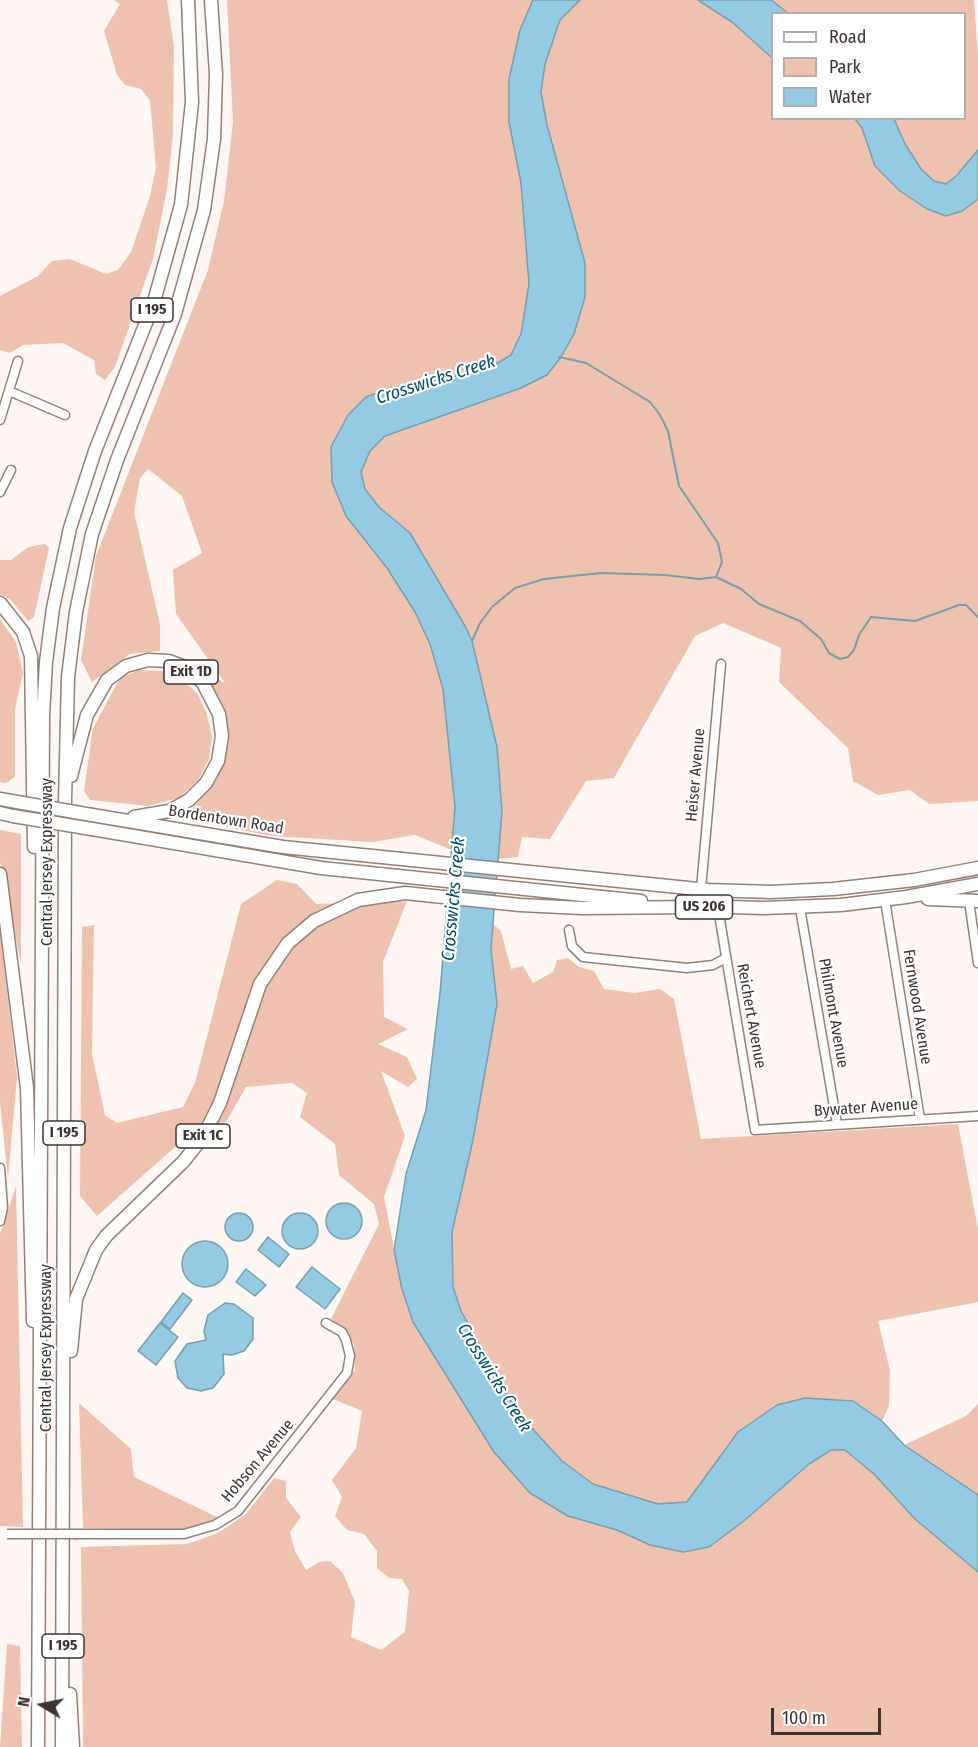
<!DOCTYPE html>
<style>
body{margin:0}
#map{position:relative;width:978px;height:1747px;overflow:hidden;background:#fef7f4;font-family:"Fira Sans Condensed",sans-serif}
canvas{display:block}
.legend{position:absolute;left:771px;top:12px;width:195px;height:108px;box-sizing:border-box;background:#fff;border:2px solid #b1aead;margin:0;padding:8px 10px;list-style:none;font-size:18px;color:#3b3431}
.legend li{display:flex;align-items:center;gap:12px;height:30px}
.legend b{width:30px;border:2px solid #b1aead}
.north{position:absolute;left:12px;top:1675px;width:60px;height:60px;-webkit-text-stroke:4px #fff;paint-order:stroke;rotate:280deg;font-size:16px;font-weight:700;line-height:24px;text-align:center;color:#3b3431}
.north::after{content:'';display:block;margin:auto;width:21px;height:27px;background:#3b3431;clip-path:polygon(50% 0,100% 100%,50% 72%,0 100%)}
.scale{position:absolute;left:771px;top:1708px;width:110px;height:27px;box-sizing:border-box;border:3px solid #3b3431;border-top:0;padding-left:8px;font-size:18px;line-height:21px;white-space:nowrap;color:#3b3431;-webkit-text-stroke:4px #fff;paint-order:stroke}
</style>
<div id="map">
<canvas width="978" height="1747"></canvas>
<ul class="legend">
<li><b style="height:8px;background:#fff"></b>Road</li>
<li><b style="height:16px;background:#eec2af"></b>Park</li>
<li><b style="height:16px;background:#94cbe4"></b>Water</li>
</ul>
<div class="north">N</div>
<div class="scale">100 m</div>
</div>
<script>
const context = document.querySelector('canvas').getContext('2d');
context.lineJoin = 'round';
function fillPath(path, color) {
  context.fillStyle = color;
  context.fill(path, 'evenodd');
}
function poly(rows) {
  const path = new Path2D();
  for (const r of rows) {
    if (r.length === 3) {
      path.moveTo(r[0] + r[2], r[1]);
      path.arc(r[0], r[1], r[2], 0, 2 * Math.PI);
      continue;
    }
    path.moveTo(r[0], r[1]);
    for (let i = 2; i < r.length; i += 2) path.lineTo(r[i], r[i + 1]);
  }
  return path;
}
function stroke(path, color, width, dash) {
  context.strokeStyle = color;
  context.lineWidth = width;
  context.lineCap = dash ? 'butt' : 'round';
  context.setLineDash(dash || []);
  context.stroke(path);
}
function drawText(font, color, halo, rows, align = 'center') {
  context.font = font + ' "Fira Sans Condensed",sans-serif';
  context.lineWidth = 4.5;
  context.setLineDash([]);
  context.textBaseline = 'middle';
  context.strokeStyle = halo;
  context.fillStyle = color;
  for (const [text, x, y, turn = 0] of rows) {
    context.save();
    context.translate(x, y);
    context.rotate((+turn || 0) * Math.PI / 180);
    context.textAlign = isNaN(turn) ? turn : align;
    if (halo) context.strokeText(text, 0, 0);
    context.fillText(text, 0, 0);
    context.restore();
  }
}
const green = poly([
 [114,0,167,0,174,47,173,135,167,189,153,259,115,367,105,380,96,374,94,360,63,343,23,345,10,353,0,350,0,296,38,276,52,261,70,259,106,274,118,270,131,252,150,196,156,168,150,101,141,89,125,85,117,75,104,31,120,4],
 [227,0,533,0,520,30,509,122,521,183,529,284,521,334,511,355,484,371,391,388,366,397,346,516,387,568,415,612,430,644,443,689,455,807,452,850,415,835,373,842,271,836,185,818,218,777,229,742,225,711,210,683,190,662,225,683,176,614,173,570,202,553,182,496,148,469,140,478,134,512,160,624,160,651,130,654,92,682,81,660,96,556,208,270,224,201,233,122],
 [580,0,698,0,732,22,772,58,772,118,855,119,862,128,875,166,900,191,926,209,947,216,962,211,978,199,978,801,929,804,910,790,878,795,853,781,848,748,779,682,781,648,723,623,695,636,614,778,586,781,550,839,522,837,518,857,498,859,502,811,497,747,472,641,410,533,379,507,365,489,361,472,370,451,384,436,521,388,547,375,547,125,541,92,545,64,560,20],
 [771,0,974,0,978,55,978,150,974,157,946,184,933,181,921,169,905,144,894,119,964,118,964,14,788,13],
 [45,544,49,548,34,617,28,621,11,600,0,594,0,560,11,560,28,547],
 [0,619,16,642,23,673,15,709,15,777,6,783,0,782],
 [139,670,162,671,181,679,198,694,207,715,212,737,209,759,198,780,179,798,148,806,90,800,84,791,93,728,120,678],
 [0,830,21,834,21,963,0,862],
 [277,880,297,884,316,904,407,901,383,962,384,1017,408,1029,378,1044,407,1057,417,1079,408,1087,381,1071,405,1136,384,1197,402,1289,413,1322,494,1452,530,1493,568,1516,617,1530,650,1545,745,1520,809,1464,831,1450,846,1450,875,1475,915,1519,978,1572,978,1747,83,1747,81,1547,187,1544,218,1533,246,1514,274,1478,286,1481,286,1498,301,1517,290,1532,295,1551,306,1570,319,1562,330,1561,343,1573,355,1602,351,1637,381,1650,405,1632,409,1591,402,1579,389,1578,377,1568,377,1551,364,1534,347,1530,335,1516,342,1497,332,1480,356,1448,362,1411,333,1399,355,1370,354,1344,344,1329,331,1319,379,1224,374,1204,339,1175,335,1144,300,1117,307,1093,292,1083,246,1087,226,1122,200,1125,97,1216,80,1196,82,927,94,925,92,1054,105,1115,117,1123,183,1107,195,1083,241,904],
 [493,924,501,931,511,969,523,966,533,983,553,972,557,960,568,958,579,967,594,971,604,989,635,993,660,989,674,999,701,1139,958,1124,978,1229,978,1302,878,1321,890,1371,889,1406,882,1421,852,1401,738,1432,687,1502,658,1504,594,1484,562,1461,517,1412,461,1311,453,1287,452,1232,473,1140,497,1004,491,949],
 [0,930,17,1077,8,1179,0,1102],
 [16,1186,23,1527,0,1526,0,1234],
 [79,1403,131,1449,134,1477,219,1518,190,1531,83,1528],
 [978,1404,978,1496,904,1445,966,1416],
 [7,1644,20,1646,22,1747,0,1747]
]);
const water = poly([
 [533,0,580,0,560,20,545,64,541,92,547,125,585,263,585,297,574,334,561,357,547,375,521,388,385,436,370,451,361,472,365,489,379,507,410,533,465,626,472,641,497,747,502,811,491,949,497,1004,473,1140,452,1232,453,1287,461,1311,517,1412,562,1461,593,1484,658,1504,687,1502,738,1432,777,1405,805,1398,853,1401,882,1421,904,1445,978,1495,978,1572,915,1519,875,1475,845,1450,831,1450,809,1464,745,1520,709,1547,683,1552,650,1545,617,1530,568,1516,530,1493,494,1452,413,1322,402,1289,394,1250,406,1174,426,1110,440,993,455,807,443,689,430,644,415,612,387,568,346,516,332,482,331,447,348,415,366,397,391,388,484,371,511,355,521,334,529,284,521,183,509,122,509,79,520,30,533,0],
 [698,0,771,0,788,13,772,14,772,58,732,22,698,0],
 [855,119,894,119,905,144,921,169,934,181,946,184,957,175,978,150,978,199,962,211,946,216,927,209,900,191,875,166,862,128,855,119],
 [344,1221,18],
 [300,1231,18],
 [239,1227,14],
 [268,1237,289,1254,279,1267,258,1250,268,1237],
 [205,1264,23],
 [312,1267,340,1289,325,1309,296,1287,312,1267],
 [246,1269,266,1285,255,1296,236,1282,246,1269],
 [183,1293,192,1300,170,1329,161,1322,183,1293],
 [225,1303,234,1304,253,1318,253,1339,244,1351,232,1355,223,1354,224,1374,213,1388,201,1391,187,1388,178,1378,175,1361,187,1344,206,1340,204,1331,208,1315,225,1303],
 [160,1323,178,1337,156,1365,138,1351,160,1323]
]);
const stream = poly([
 [559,357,586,363,650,402,660,415,668,431,679,486,718,543,722,562,716,577],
 [716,577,741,589,759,604,800,621,821,639,829,653,840,659,848,657,854,650,859,635,871,617,915,621,959,605,966,605,978,617],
 [472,641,480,623,492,607,515,588,544,579,601,573,665,575,699,579,716,577]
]);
const minor = poly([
 [9,391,65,415],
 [0,420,18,361],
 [0,492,11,470],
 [701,889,721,664],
 [885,900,920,1119],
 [969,901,978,963],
 [718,908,755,1130,978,1116],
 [800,908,837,1124],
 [569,930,572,946,583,957,687,968,713,965,726,958],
 [0,1168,3,1207,0,1221],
 [77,1534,184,1534,215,1525,238,1511,347,1373,350,1356,346,1340,342,1332,326,1323]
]);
const highway = poly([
 [0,603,23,632,31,656,34,847],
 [71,776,87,715,107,680,126,666,148,660,169,661,185,667,203,683,219,714,222,736,218,761,206,783,189,800,169,811,134,817],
 [0,799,17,802],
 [0,813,13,816],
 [92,815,283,847,708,890,771,892,833,889,914,880,978,868],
 [92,829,321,868,641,901],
 [0,874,27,1088,33,1321],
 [928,899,978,901],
 [694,906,764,908,841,905,906,897,978,884],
 [71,1351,76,1299,96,1250,106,1236,183,1162,203,1137,220,1103,260,984,288,943,314,921,358,900,405,893,520,905,582,908,702,907],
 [70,1694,73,1747],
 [38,1747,43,716,46,662,53,608,70,528,95,451,153,305,181,205,192,102,188,0],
 [62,1747,65,800,68,677,76,612,92,534,117,460,175,314,204,210,214,139,216,74,211,0]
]);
const minorBridge = poly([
 [7,1534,77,1534]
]);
const highwayBridge = poly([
 [17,802,92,815],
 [13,816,92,829]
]);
const shields = [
 [152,310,42],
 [191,672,54],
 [704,907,57],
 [64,1133,42],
 [203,1136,54],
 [63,1646,42]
];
const shieldNames = [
 ["I 195",152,310],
 ["Exit 1D",191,672],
 ["US 206",704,907],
 ["I 195",64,1133],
 ["Exit 1C",203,1136],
 ["I 195",63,1646]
];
const streetNames = [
 ["Heiser Avenue",696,775,-85],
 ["Bordentown Road",226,820,9],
 ["Central Jersey Expressway",48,862,-90],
 ["Fernwood Avenue",917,1007,81],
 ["Philmont Avenue",833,1013,80],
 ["Reichert Avenue",751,1016,80],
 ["Bywater Avenue",866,1108,-4],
 ["Central Jersey Expressway",47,1348,-90],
 ["Hobson Avenue",258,1461,-50]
];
const waterNames = [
 ["Crosswicks Creek",436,380,-18],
 ["Crosswicks Creek",454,899,-85],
 ["Crosswicks Creek",494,1378,58]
];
fillPath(green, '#eec2af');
fillPath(water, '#94cbe4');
stroke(water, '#799eae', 1.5);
stroke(stream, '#799eae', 2);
stroke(minor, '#918179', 11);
stroke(highway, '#918179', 15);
stroke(minor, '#fff', 8);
stroke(highway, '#fff', 12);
stroke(minorBridge, '#918179', 11, []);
stroke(highwayBridge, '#918179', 15, []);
stroke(minorBridge, '#fff', 8);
stroke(highwayBridge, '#fff', 12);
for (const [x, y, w] of shields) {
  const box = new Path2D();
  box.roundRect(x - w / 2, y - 12, w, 24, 4.5);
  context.fillStyle = '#fff';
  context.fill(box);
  stroke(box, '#3b3431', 1.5);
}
drawText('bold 15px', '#3b3431', null, shieldNames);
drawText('16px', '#3b3431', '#fff', streetNames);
drawText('italic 18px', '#004e67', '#fff', waterNames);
</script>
